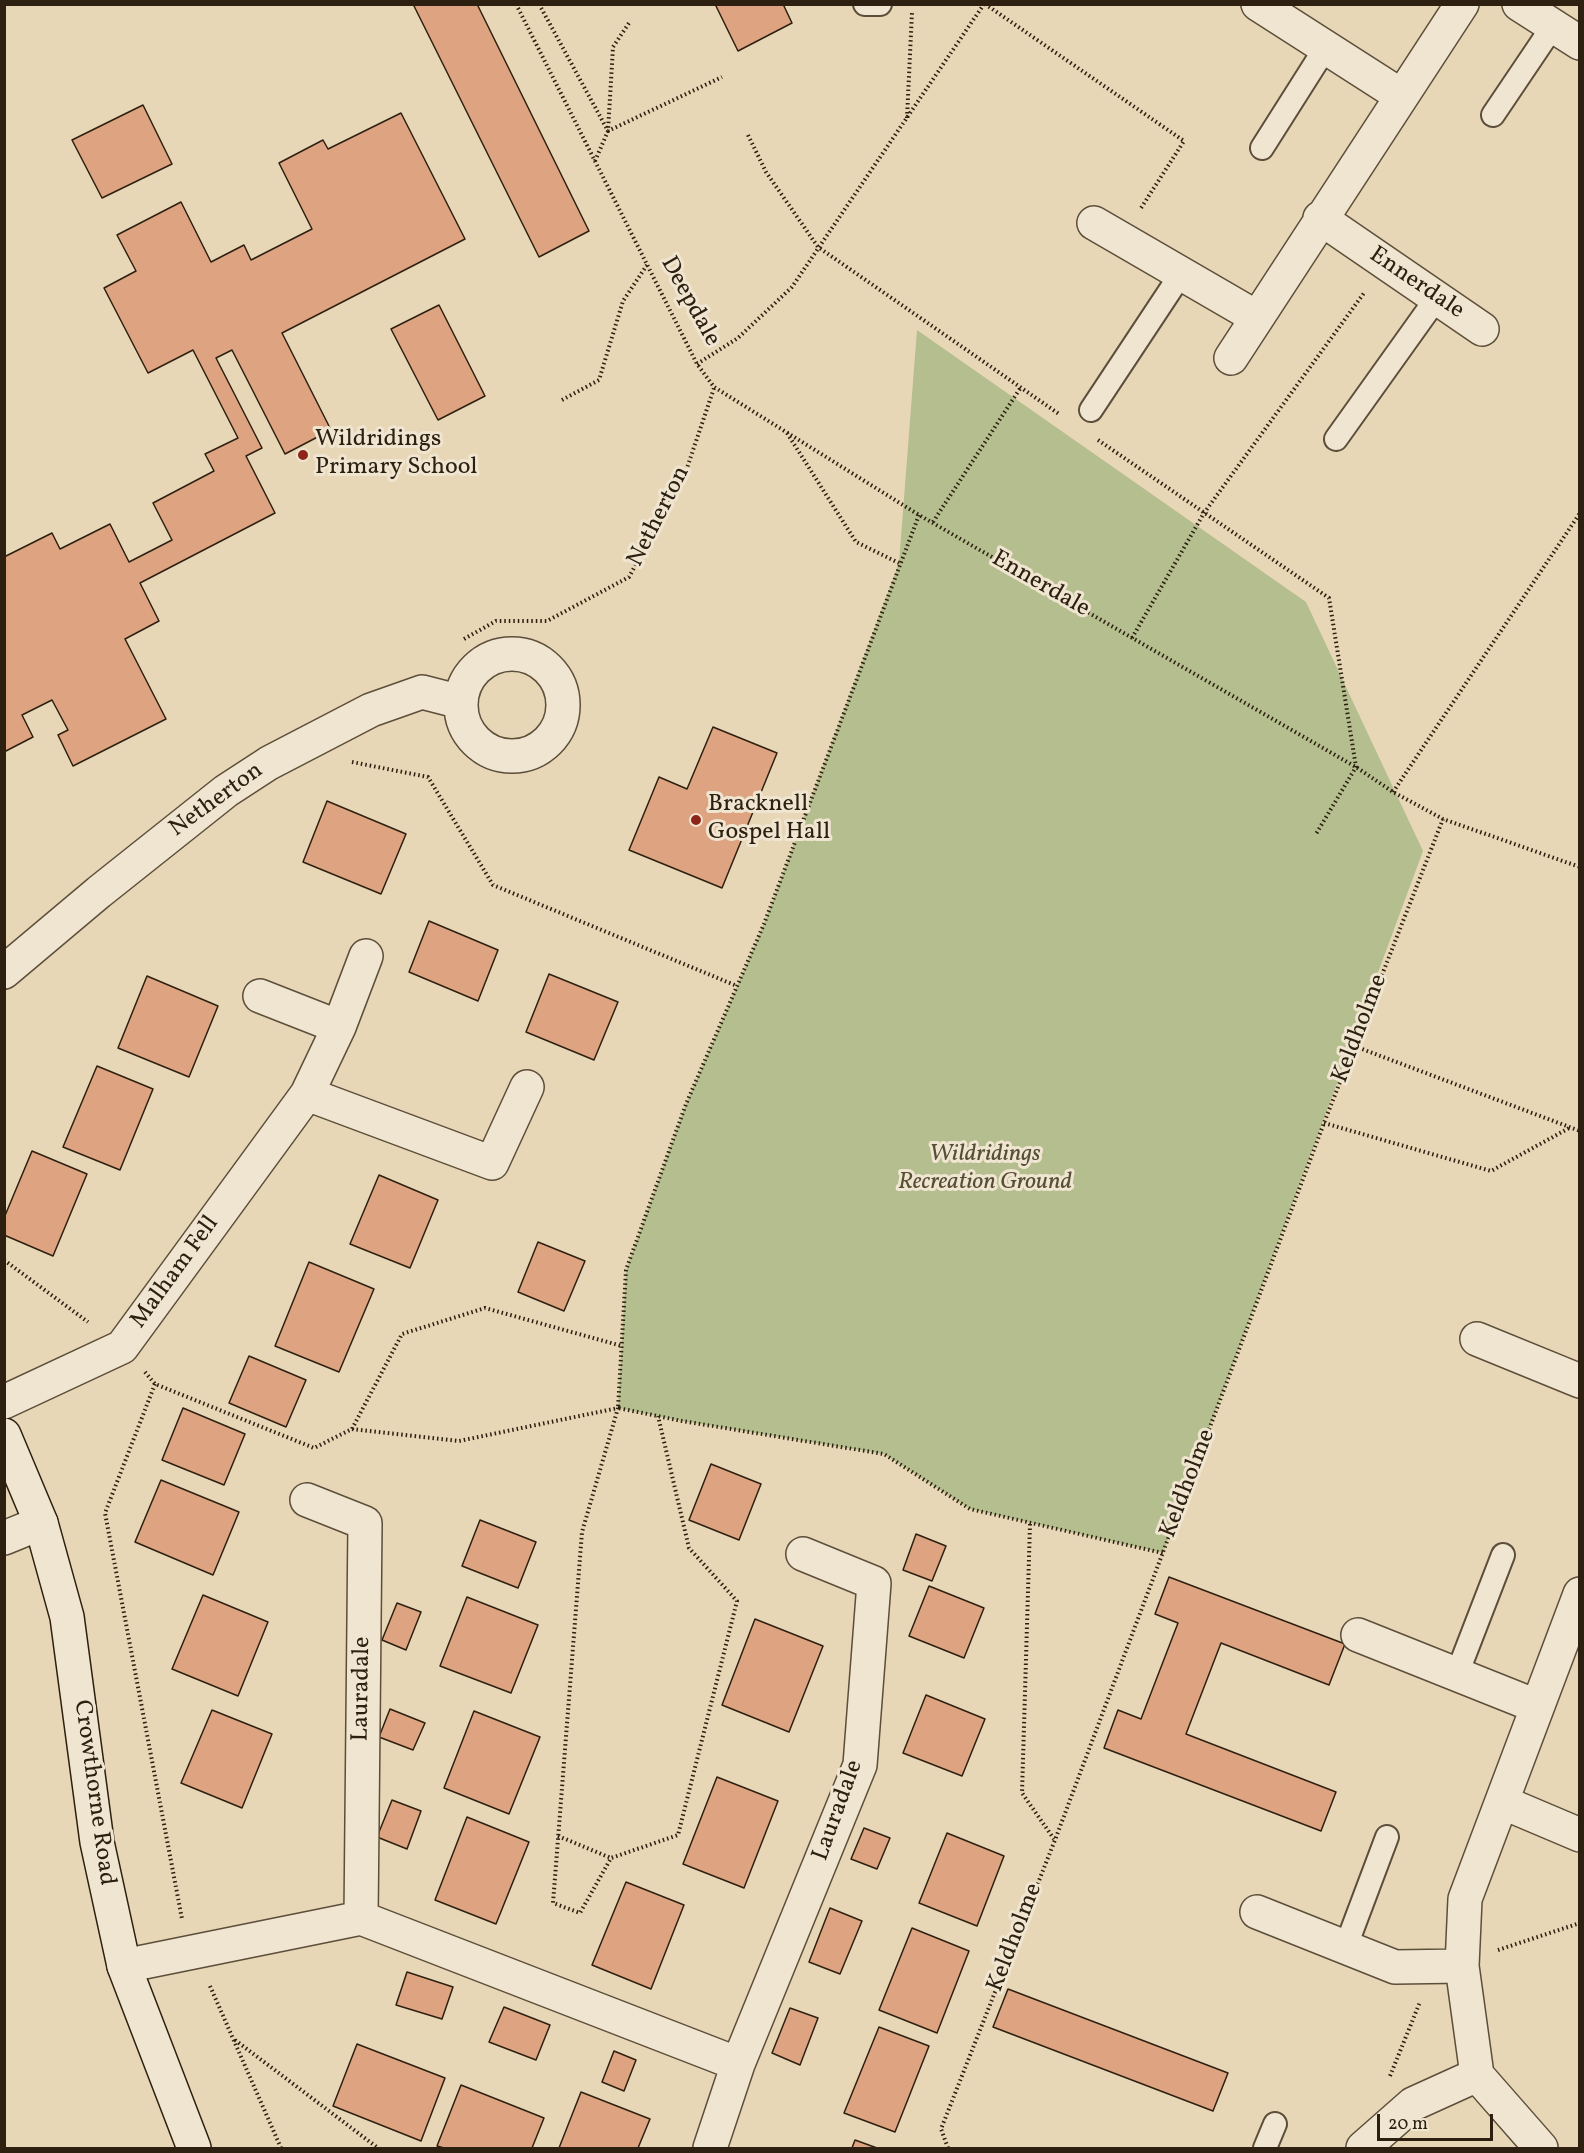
<!DOCTYPE html>
<style>
body{margin:0}
#map{position:relative;width:1584px;height:2153px;overflow:hidden;background:#e7d7b6;font-family:Vollkorn,serif}
canvas{display:block}
.frame{position:absolute;inset:0;border:6px solid #2d2010;pointer-events:none}
.scale{position:absolute;left:1377px;top:2114px;width:116px;height:27px;box-sizing:border-box;border:3px solid #2d2010;border-top:0;padding-left:8px;font-size:18px;line-height:21px;white-space:nowrap;color:#2d2010;-webkit-text-stroke:4px #efe5d0;paint-order:stroke}
</style>
<div id="map">
<canvas width="1584" height="2153"></canvas>
<div class="frame"></div>
<div class="scale">20 m</div>
</div>
<script>
const context = document.querySelector('canvas').getContext('2d');
context.lineJoin = 'round';
function fillPath(path, color) {
  context.fillStyle = color;
  context.fill(path, 'evenodd');
}
function poly(rows) {
  const path = new Path2D();
  for (const r of rows) {
    if (r.length === 3) {
      path.moveTo(r[0] + r[2], r[1]);
      path.arc(r[0], r[1], r[2], 0, 2 * Math.PI);
      continue;
    }
    path.moveTo(r[0], r[1]);
    for (let i = 2; i < r.length; i += 2) path.lineTo(r[i], r[i + 1]);
  }
  return path;
}
function stroke(path, color, width, dash) {
  context.strokeStyle = color;
  context.lineWidth = width;
  context.lineCap = dash ? 'butt' : 'round';
  context.setLineDash(dash || []);
  context.stroke(path);
}
function drawText(font, color, halo, rows, align = 'center') {
  context.font = font + ' Vollkorn,serif';
  context.lineWidth = 6;
  context.setLineDash([]);
  context.textBaseline = 'middle';
  context.strokeStyle = halo;
  context.fillStyle = color;
  for (const [text, x, y, turn = 0] of rows) {
    context.save();
    context.translate(x, y);
    context.rotate((+turn || 0) * Math.PI / 180);
    context.textAlign = isNaN(turn) ? turn : align;
    if (halo) context.strokeText(text, 0, 0);
    context.fillText(text, 0, 0);
    context.restore();
  }
}
const green = poly([
 [917,330,1306,602,1423,851,1163,1553,970,1509,884,1454,682,1421,618,1408,626,1270,686,1104,764,924,899,563]
]);
const building = poly([
 [413,4,477,4,589,231,539,257,413,4],
 [715,4,783,4,792,23,738,51,715,4],
 [143,105,172,164,102,198,72,140,143,105],
 [401,113,465,239,282,333,331,430,285,454,232,350,216,358,262,448,246,456,275,513,140,583,159,621,125,639,166,719,73,766,58,735,68,730,52,700,22,715,33,737,4,752,4,557,52,533,60,549,110,524,129,562,172,540,153,503,214,471,205,454,238,438,193,350,148,373,104,288,136,271,117,235,181,202,211,262,244,245,251,260,312,229,279,163,323,140,328,149,401,113],
 [439,305,485,396,438,420,391,329,439,305],
 [713,727,777,753,722,888,629,850,659,777,687,789,713,727],
 [327,801,406,834,381,894,303,862,327,801],
 [429,921,498,950,478,1001,409,972,429,921],
 [549,974,618,1002,594,1060,526,1032,549,974],
 [147,976,218,1006,189,1077,118,1048,147,976],
 [97,1066,153,1089,120,1170,63,1147,97,1066],
 [32,1151,87,1174,53,1256,4,1235,4,1218,32,1151],
 [379,1175,438,1200,410,1268,350,1244,379,1175],
 [538,1242,585,1261,564,1311,518,1292,538,1242],
 [309,1262,374,1289,339,1372,275,1346,309,1262],
 [249,1356,306,1380,286,1427,229,1403,249,1356],
 [183,1408,245,1434,224,1485,162,1460,183,1408],
 [711,1464,761,1484,739,1540,689,1520,711,1464],
 [161,1480,239,1512,213,1575,135,1542,161,1480],
 [480,1520,536,1542,518,1588,462,1566,480,1520],
 [916,1534,946,1546,932,1581,903,1570,916,1534],
 [1169,1577,1345,1644,1329,1685,1221,1643,1186,1734,1336,1792,1321,1831,1104,1748,1118,1710,1141,1719,1178,1623,1155,1614,1169,1577],
 [929,1586,984,1608,964,1658,909,1636,929,1586],
 [203,1595,268,1622,238,1696,172,1669,203,1595],
 [467,1597,538,1625,511,1693,440,1666,467,1597],
 [397,1603,421,1612,406,1650,382,1640,397,1603],
 [755,1619,823,1646,789,1732,722,1705,755,1619],
 [926,1695,985,1719,962,1776,903,1753,926,1695],
 [390,1709,425,1723,413,1750,379,1737,390,1709],
 [212,1710,272,1734,242,1808,181,1783,212,1710],
 [474,1711,540,1737,509,1814,444,1788,474,1711],
 [717,1777,778,1801,744,1888,683,1864,717,1777],
 [392,1800,421,1811,407,1849,377,1837,392,1800],
 [467,1817,529,1842,496,1924,435,1900,467,1817],
 [864,1828,890,1838,877,1869,851,1859,864,1828],
 [947,1833,1004,1856,977,1926,919,1903,947,1833],
 [626,1882,684,1905,651,1989,592,1965,626,1882],
 [830,1908,862,1921,840,1974,809,1962,830,1908],
 [912,1928,969,1951,937,2033,879,2010,912,1928],
 [407,1972,453,1987,442,2019,396,2005,407,1972],
 [1008,1989,1228,2073,1213,2111,993,2027,1008,1989],
 [504,2007,550,2025,536,2060,489,2042,504,2007],
 [790,2008,818,2018,800,2065,772,2053,790,2008],
 [879,2027,929,2046,895,2132,844,2113,879,2027],
 [357,2044,445,2078,421,2141,333,2106,357,2044],
 [614,2051,636,2060,624,2091,602,2082,614,2051],
 [461,2085,544,2118,532,2148,444,2148,437,2146,461,2085],
 [581,2092,650,2119,638,2148,559,2148,581,2092],
 [855,2140,877,2148,852,2148,855,2140]
]);
const path = poly([
 [516,4,697,364,714,387,919,515,1356,767,1393,792,1443,819,1580,867],
 [539,4,608,131,722,77],
 [985,4,1184,141,1141,208],
 [907,118,912,12],
 [748,135,766,172,818,247,1059,414],
 [595,161,608,131,613,47,629,23],
 [697,364,738,338,792,287,984,4],
 [562,400,599,380,623,301,647,265],
 [787,433,856,542,899,563],
 [1098,440,1329,598,1356,767,1316,834],
 [919,515,764,924,686,1104,626,1270,618,1408,682,1421,884,1454,970,1509,1163,1553],
 [933,522,1021,387],
 [1132,638,1204,513,1364,293],
 [464,639,496,621,547,621,629,577,684,477,714,388],
 [352,762,428,777,493,885,737,986],
 [1393,792,1580,513],
 [1354,1046,1580,1131],
 [1324,1123,1491,1171,1571,1127],
 [4,1260,88,1322],
 [145,1372,155,1384,314,1448,352,1429,459,1441,618,1408,582,1532,553,1903,580,1913,611,1858,678,1835,737,1601,689,1548,658,1416],
 [155,1384,105,1513,182,1919],
 [352,1429,402,1334,485,1308,622,1346],
 [1030,1524,1022,1793,1054,1839],
 [558,1836,611,1858],
 [1498,1950,1580,1923],
 [210,1986,281,2148],
 [235,2040,378,2148],
 [1390,2076,1420,2002],
 [948,2148,941,2129,1055,1840,1324,1123,1443,819]
]);
const lane = poly([
 [865,4,880,4],
 [1493,115,1553,26],
 [1262,148,1326,47],
 [1091,410,1181,274],
 [1336,439,1436,299],
 [1457,1674,1503,1555],
 [1346,1946,1387,1837],
 [1265,2148,1275,2124]
]);
const street = poly([
 [1258,4,1400,95],
 [1519,4,1580,43],
 [1320,218,1482,329],
 [1094,223,1256,317],
 [1231,358,1462,4],
 [512,705,51],
 [4,972,99,892,226,791,269,763,371,710,422,692,461,702],
 [260,996,339,1027],
 [307,1094,492,1163,527,1087],
 [1477,1339,1580,1381],
 [4,1402,122,1347,307,1094,339,1027,366,956],
 [307,1500,365,1523,361,1918],
 [4,1538,41,1523],
 [1358,1635,1536,1706],
 [1502,1802,1580,1835],
 [1257,1912,1395,1967,1462,1966],
 [124,1966,361,1918,738,2064],
 [710,2148,738,2064,860,1765,874,1583,803,1554],
 [1363,2148,1413,2104,1477,2075],
 [1541,2148,1477,2075,1462,1966,1465,1899,1580,1594]
]);
const secondary = poly([
 [4,1435,41,1523,67,1617,97,1842,124,1966,194,2148]
]);
const markers = [
 [303,455,6,"#8f2418"],
 [696,820,6,"#8f2418"]
];
const streetNames = [
 ["Ennerdale",1416,284,34],
 ["Deepdale",689,302,61],
 ["Netherton",660,517,-63],
 ["Ennerdale",1040,585,30],
 ["Netherton",217,801,-36],
 ["Keldholme",1361,1029,-69],
 ["Malham Fell",176,1273,-54],
 ["Keldholme",1189,1484,-69],
 ["Lauradale",363,1689,-89],
 ["Crowthorne Road",93,1793,82],
 ["Lauradale",839,1811,-70],
 ["Keldholme",1016,1938,-69]
];
const poiNames = [
 ["Wildridings",315,441],
 ["Primary School",315,469],
 ["Bracknell",708,806],
 ["Gospel Hall",708,834]
];
const parkNames = [
 ["Wildridings",985,1156],
 ["Recreation Ground",985,1184]
];
fillPath(green, '#b5be8e');
fillPath(building, '#dea380');
stroke(building, '#2d2010', 1.5);
stroke(lane, '#5c4e3a', 26);
stroke(street, '#5c4e3a', 36);
stroke(secondary, '#2d2010', 36);
stroke(path, '#2d2010', 4, [1.5, 3]);
stroke(lane, '#efe5d0', 22);
stroke(street, '#efe5d0', 33);
stroke(secondary, '#efe5d0', 33);
for (const [x, y, r, color] of markers) {
  const dot = new Path2D();
  dot.arc(x, y, r, 0, 2 * Math.PI);
  context.fillStyle = color;
  context.fill(dot);
  stroke(dot, '#efe5d0', 2);
}
drawText('24px', '#2d2010', '#efe5d0', streetNames);
drawText('24px', '#2d2010', '#efe5d0', poiNames, 'left');
drawText('italic 24px', '#564f36', '#efe5d0', parkNames);
</script>
